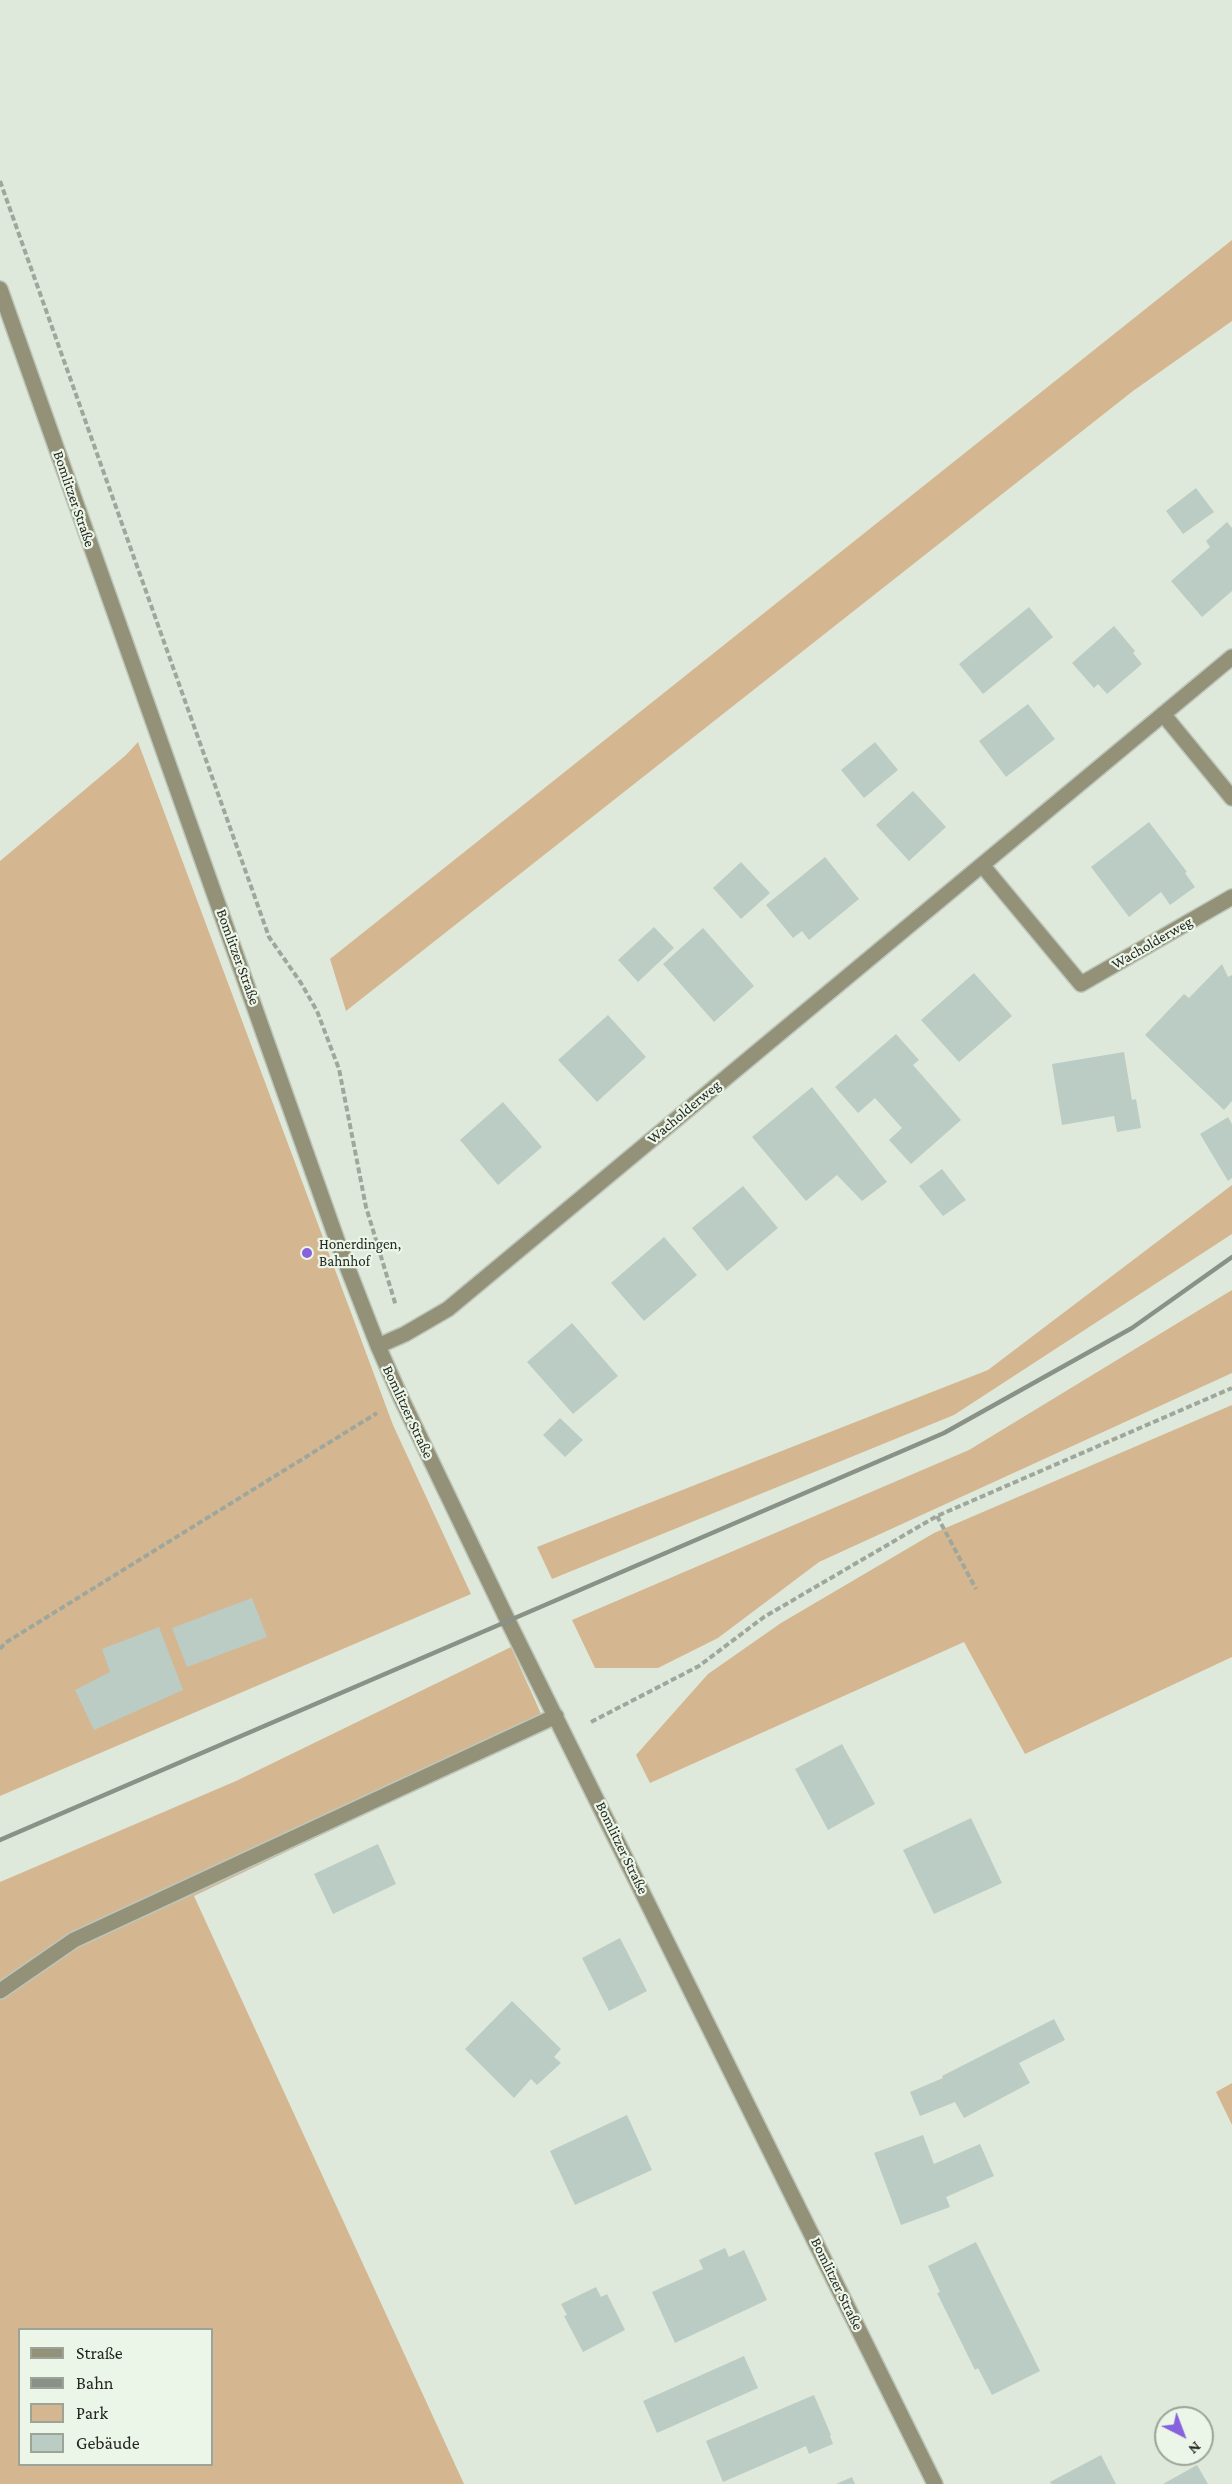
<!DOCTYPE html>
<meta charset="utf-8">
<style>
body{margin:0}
#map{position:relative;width:1232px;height:2484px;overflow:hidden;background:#dfe9db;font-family:"Crimson Pro",serif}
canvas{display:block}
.legend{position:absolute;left:18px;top:2328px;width:195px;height:138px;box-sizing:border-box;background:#ecf6e8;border:2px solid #9ca398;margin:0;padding:8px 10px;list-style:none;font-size:18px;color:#232621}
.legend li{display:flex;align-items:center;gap:12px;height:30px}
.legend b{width:30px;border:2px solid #9ca398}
.north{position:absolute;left:1154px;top:2406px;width:60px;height:60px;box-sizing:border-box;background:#ecf6e8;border:2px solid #9ca398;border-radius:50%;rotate:138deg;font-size:16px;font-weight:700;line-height:24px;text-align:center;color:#232621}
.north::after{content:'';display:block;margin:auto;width:21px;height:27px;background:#8662dd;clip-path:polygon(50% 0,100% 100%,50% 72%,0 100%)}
</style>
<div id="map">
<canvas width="1232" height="2484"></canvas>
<ul class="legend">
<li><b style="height:8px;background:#939278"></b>Straße</li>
<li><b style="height:8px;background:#8a9187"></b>Bahn</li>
<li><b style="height:16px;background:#d4b791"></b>Park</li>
<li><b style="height:16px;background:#baccc4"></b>Gebäude</li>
</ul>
<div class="north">N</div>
</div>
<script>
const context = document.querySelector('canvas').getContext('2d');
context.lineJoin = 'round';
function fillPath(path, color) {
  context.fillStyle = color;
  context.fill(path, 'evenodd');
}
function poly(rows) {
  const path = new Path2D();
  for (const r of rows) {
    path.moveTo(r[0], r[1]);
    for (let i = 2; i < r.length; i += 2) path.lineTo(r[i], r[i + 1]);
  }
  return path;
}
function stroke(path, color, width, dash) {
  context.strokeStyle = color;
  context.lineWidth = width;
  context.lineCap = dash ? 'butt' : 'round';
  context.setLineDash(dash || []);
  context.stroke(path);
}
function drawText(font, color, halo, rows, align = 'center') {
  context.font = font + ' "Crimson Pro",serif';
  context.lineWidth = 4.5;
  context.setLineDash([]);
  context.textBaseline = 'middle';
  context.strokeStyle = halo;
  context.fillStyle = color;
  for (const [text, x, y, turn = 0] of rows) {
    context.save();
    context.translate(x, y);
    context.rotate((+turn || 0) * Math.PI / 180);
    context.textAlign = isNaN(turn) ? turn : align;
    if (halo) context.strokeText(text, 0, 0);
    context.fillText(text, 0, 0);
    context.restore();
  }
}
const green = poly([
 [1232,240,1232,321,1133,391,346,1011,330,959],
 [138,742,393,1425,471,1594,0,1796,0,861,126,755],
 [1232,1185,1232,1234,954,1415,552,1579,537,1547,988,1370],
 [1232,1290,1232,1373,819,1562,718,1638,658,1668,595,1668,572,1620,969,1450],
 [1232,1405,1232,1657,1025,1754,964,1642,650,1783,636,1755,708,1674,781,1623,934,1533],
 [511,1647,547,1727,194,1896,464,2484,0,2484,0,1882,236,1781],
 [20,2330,212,2330,212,2464,20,2464],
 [1232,2083,1232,2125,1216,2092]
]);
const building = poly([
 [1196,488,1214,512,1183,534,1166,511],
 [1227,522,1232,528,1232,591,1202,617,1171,581,1210,547,1206,541],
 [1029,607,1053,637,983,694,959,664],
 [1114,626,1135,651,1133,653,1142,664,1107,694,1098,684,1094,688,1072,663],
 [1028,704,1055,739,1006,777,979,741],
 [875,742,898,770,864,798,841,770],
 [913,791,946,827,909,861,876,825],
 [1149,822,1187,872,1185,873,1195,887,1170,905,1161,892,1129,917,1091,867],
 [825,857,859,899,809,940,802,931,793,938,766,905],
 [741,862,770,893,741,919,713,888],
 [654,927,674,948,638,982,618,960],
 [703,928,754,986,714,1022,663,964],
 [1222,964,1228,977,1232,975,1232,1101,1224,1110,1145,1035,1184,994,1189,998],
 [974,973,1012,1016,959,1062,921,1020],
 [608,1015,646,1057,597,1102,558,1060],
 [896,1034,919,1060,913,1065,961,1120,911,1164,889,1140,902,1128,875,1098,858,1113,835,1087],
 [1124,1052,1132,1100,1136,1099,1141,1128,1117,1132,1114,1116,1062,1125,1052,1064],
 [812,1087,887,1182,862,1201,837,1175,806,1201,752,1137],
 [503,1102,542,1147,498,1185,460,1140],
 [1228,1117,1232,1124,1232,1178,1228,1181,1200,1134],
 [942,1169,966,1200,943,1216,919,1186],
 [743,1186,778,1228,727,1271,692,1228],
 [664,1237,697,1275,644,1321,611,1283],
 [572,1323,618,1376,573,1414,527,1362],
 [560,1418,583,1440,565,1457,543,1435],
 [252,1598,267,1637,187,1667,172,1628],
 [159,1627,183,1690,94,1730,75,1690,110,1672,102,1649],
 [842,1744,875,1804,828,1830,795,1769],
 [971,1818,1002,1883,934,1914,903,1850],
 [378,1844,396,1884,333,1914,314,1874],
 [620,1938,647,1991,609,2011,582,1958],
 [512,2001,561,2049,554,2057,561,2063,537,2085,531,2079,514,2098,465,2049],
 [1054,2019,1065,2040,1019,2063,1030,2083,964,2118,955,2102,920,2116,910,2092,943,2078,942,2076],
 [627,2115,652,2170,575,2205,550,2151],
 [923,2135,934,2164,980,2144,994,2176,946,2197,950,2207,901,2225,874,2153],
 [976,2242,1040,2371,992,2395,978,2368,975,2370,937,2293,940,2292,928,2266],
 [725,2248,729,2257,744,2250,767,2300,675,2343,652,2292,703,2269,699,2260],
 [596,2287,601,2297,607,2294,625,2330,583,2352,564,2316,567,2315,561,2304],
 [744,2356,758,2388,657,2433,643,2401],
 [814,2395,831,2435,830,2436,833,2444,809,2454,806,2446,723,2482,706,2441],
 [1101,2455,1116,2484,1051,2484,1050,2482],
 [1197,2465,1208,2484,1163,2484],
 [852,2477,855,2484,836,2484]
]);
const path = poly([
 [0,181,269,937,301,983,317,1011,339,1069,366,1207,396,1306],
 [937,1516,976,1589],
 [0,1649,5,1643,377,1413],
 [591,1722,699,1666,764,1617,937,1516,1232,1388]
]);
const minor = poly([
 [0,289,338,1243,378,1346,401,1398,508,1621,935,2484],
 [1163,714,1232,798],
 [982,865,1081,984,1232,897],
 [378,1346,405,1334,448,1309,1232,657],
 [0,1991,74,1940,556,1716]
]);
const rail = poly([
 [0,1840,944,1433,1132,1328,1232,1257]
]);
const markers = [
 [307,1253,6,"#8662dd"]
];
const streetNames = [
 ["Bomlitzer Straße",74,499,71],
 ["Wacholderweg",1152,943,-30],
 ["Bomlitzer Straße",238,957,70],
 ["Wacholderweg",684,1112,-40],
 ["Bomlitzer Straße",408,1412,65],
 ["Bomlitzer Straße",622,1848,64],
 ["Bomlitzer Straße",837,2284,64]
];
const poiNames = [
 ["Honerdingen,",319,1244],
 ["Bahnhof",319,1261]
];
fillPath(green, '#d4b791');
fillPath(building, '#baccc4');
stroke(minor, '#bdc6ba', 18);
stroke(path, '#9fa79c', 4, [6, 3]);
stroke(minor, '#939278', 15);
stroke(rail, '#8a9187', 4.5);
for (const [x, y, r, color] of markers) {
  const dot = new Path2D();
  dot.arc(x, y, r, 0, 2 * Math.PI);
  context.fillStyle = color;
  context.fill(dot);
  stroke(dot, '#ecf6e8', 2);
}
drawText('15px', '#232621', '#ecf6e8', streetNames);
drawText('15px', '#232621', '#ecf6e8', poiNames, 'left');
</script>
